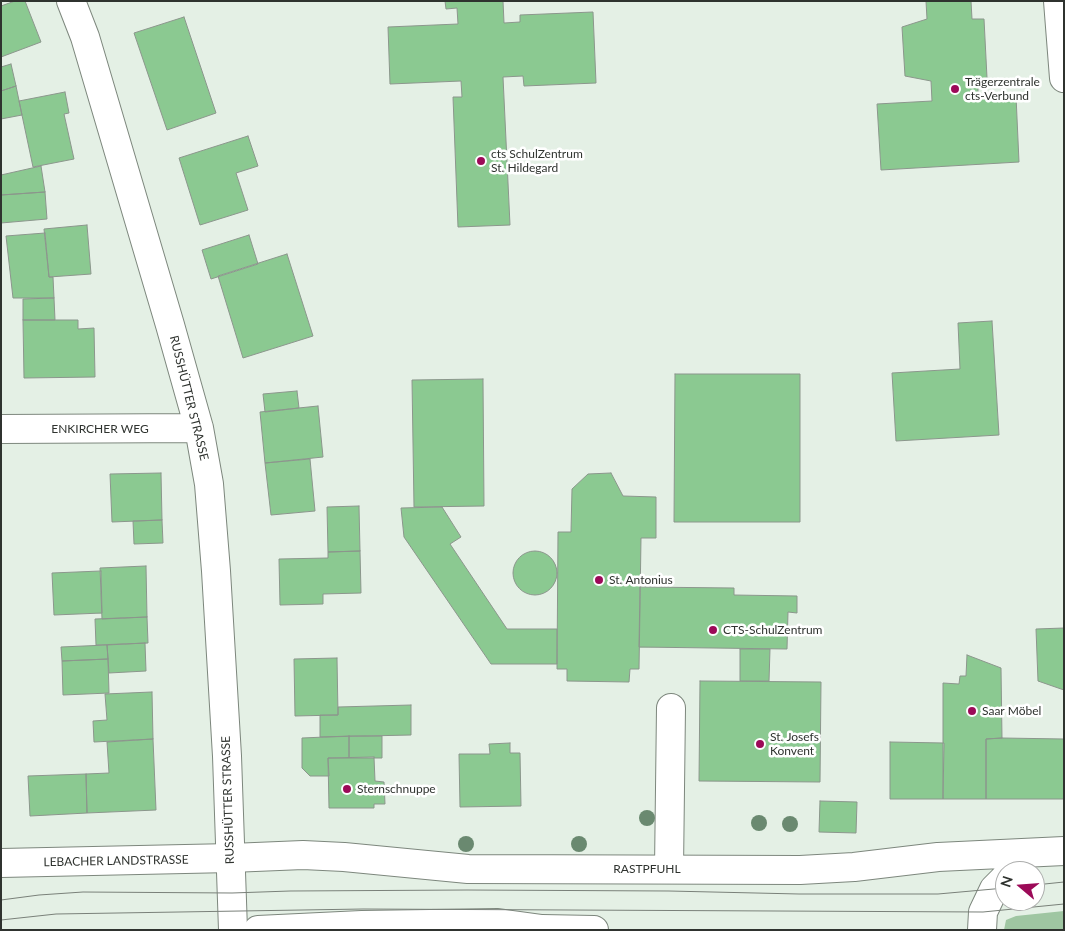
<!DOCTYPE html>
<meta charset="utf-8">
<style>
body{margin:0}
#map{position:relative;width:1065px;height:931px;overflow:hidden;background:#e4f0e5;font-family:Lato,sans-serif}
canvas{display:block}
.frame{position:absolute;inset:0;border:2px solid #2f332f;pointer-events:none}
.north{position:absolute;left:995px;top:861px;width:50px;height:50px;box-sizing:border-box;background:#fff;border:1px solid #acadac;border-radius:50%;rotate:288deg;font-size:14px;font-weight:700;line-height:20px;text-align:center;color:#2f332f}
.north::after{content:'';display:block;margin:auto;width:18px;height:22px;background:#9c0a58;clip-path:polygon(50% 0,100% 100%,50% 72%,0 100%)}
</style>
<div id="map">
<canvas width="1065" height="931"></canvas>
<div class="frame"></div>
<div class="north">N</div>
</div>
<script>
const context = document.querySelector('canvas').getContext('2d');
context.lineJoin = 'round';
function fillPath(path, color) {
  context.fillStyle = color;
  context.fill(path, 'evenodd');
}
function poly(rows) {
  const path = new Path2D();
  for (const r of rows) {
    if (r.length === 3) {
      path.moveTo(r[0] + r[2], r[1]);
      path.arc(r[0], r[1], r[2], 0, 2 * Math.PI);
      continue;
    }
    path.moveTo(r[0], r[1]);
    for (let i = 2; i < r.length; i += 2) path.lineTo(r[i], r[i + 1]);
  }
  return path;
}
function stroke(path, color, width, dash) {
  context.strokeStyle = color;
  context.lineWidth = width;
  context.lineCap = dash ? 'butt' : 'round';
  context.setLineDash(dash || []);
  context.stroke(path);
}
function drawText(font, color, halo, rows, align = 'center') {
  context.font = font + ' Lato,sans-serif';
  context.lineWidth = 5;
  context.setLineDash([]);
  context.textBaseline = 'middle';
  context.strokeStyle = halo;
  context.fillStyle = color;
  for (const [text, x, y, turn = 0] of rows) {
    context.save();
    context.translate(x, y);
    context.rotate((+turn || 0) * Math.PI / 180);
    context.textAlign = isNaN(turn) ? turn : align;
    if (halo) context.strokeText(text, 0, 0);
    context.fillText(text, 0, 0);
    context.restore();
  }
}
const green = poly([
 [1064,911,1064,930,1004,930,1006,920,1016,916]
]);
const building = poly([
 [15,1,25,1,41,42,1,57,1,6,15,1],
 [445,1,503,1,504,23,520,22,520,15,593,12,596,83,524,86,523,76,503,77,510,225,458,227,453,97,462,97,461,81,390,84,388,27,458,24,457,8,446,9,445,1],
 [926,1,971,1,972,19,984,19,987,78,978,79,978,98,1016,96,1019,162,881,170,877,104,932,101,931,81,905,76,902,27,927,19,926,1],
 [184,17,216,113,167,130,134,33,184,17],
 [11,64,16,86,1,91,1,67,11,64],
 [16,86,22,115,1,119,1,91,16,86],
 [65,92,69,113,64,114,74,159,33,167,19,101,65,92],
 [248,136,258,166,236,173,248,210,200,225,179,158,248,136],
 [41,166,45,192,1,195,1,175,41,166],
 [45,192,47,219,1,223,1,195,45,192],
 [87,225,91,274,49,277,44,229,87,225],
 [45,233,49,277,53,277,54,298,13,298,6,236,45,233],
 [249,235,258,264,211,279,202,250,249,235],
 [287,254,313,336,243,358,218,276,287,254],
 [54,298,55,320,23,320,23,299,54,298],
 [23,320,78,320,78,329,94,328,95,377,24,378,23,320],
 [992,321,999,435,896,441,892,373,960,369,958,323,992,321],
 [675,374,800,374,800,522,674,522,675,374],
 [483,379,484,506,414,507,412,380,483,379],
 [297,391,299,408,265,412,263,394,297,391],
 [318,406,323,457,265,463,260,412,318,406],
 [310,459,315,511,271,515,265,463,310,459],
 [161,473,162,520,112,522,110,474,161,473],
 [611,473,623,496,656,497,656,538,641,538,639,669,630,669,629,682,567,681,567,669,557,669,558,532,571,532,572,489,588,474,611,473],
 [359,506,360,551,328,552,327,507,359,506],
 [442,507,461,537,450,544,507,629,557,629,557,664,491,664,404,537,401,508,442,507],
 [162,520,163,543,134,544,133,521,162,520],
 [535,573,22],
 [360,551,361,593,323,594,323,604,280,605,279,559,328,558,328,552,360,551],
 [146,566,147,617,102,619,100,568,146,566],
 [101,571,102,613,54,615,52,573,101,571],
 [640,587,734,588,734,595,797,596,797,613,788,612,787,649,639,647,640,587],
 [147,617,148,643,96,645,95,619,147,617],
 [1064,628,1064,690,1038,681,1036,629,1064,628],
 [145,643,146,671,109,673,107,645,145,643],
 [107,645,108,659,62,661,61,647,107,645],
 [740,649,770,649,769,681,740,681,740,649],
 [967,655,1001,668,1002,738,986,739,986,799,943,799,943,683,959,684,960,676,966,676,967,655],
 [337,658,338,715,295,716,294,659,337,658],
 [108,659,109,693,63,695,62,661,108,659],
 [700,681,821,682,820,782,699,781,700,681],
 [152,692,153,739,94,742,93,721,107,720,105,694,152,692],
 [411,705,411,735,320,737,320,715,338,715,338,707,411,705],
 [349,736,382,736,382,758,349,758,349,736],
 [349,736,349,758,328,758,329,776,310,776,302,768,302,738,349,736],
 [1002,738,1064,739,1064,799,986,799,986,739,1002,738],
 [153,739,156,810,87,813,86,774,109,773,107,742,153,739],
 [890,742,944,743,943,799,890,799,890,742],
 [510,743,510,753,520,753,521,806,460,807,459,754,490,754,489,744,510,743],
 [374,757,375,781,384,782,385,804,374,804,374,808,329,808,328,758,374,757],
 [86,774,87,813,30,816,28,776,86,774],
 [820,801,857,802,856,833,819,832,820,801]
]);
const minor = poly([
 [71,1,85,37,170,325,199,428,209,484,216,571,227,756,233,930],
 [1058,1,1064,78],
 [1,429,199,428],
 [669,869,671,708]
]);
const major = poly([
 [1,863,231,858,303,855,344,857,468,869,800,870,854,867,938,857,1064,851],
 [258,930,362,925,498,923,542,929,594,930],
 [982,930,983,912,994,889,1005,878]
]);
const tram = poly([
 [1035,885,1064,882],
 [1,900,39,895,83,892,232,893,290,891,467,890,669,891,799,894,938,894,1005,888],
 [1,920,56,914,363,909,983,912,1064,904]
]);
const trees = [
 [647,818],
 [759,823],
 [790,824],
 [466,844],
 [579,844]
];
const markers = [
 [955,89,5,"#9c0a58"],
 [481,161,5,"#9c0a58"],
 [599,580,5,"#9c0a58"],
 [713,630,5,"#9c0a58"],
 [972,711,5,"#9c0a58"],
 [760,744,5,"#9c0a58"],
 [347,789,5,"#9c0a58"]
];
const poiNames = [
 ["Trägerzentrale",965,82],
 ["cts-Verbund",965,96],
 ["cts SchulZentrum",491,154],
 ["St. Hildegard",491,168],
 ["St. Antonius",609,580],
 ["CTS-SchulZentrum",723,630],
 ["Saar Möbel",982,711],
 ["St. Josefs",770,737],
 ["Konvent",770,751],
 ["Sternschnuppe",357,789]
];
const streetNames = [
 ["RUSSHÜTTER STRASSE",189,398,76],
 ["ENKIRCHER WEG",100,429],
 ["RUSSHÜTTER STRASSE",228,800,-92],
 ["LEBACHER LANDSTRASSE",116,861,-1],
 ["RASTPFUHL",647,869]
];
fillPath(green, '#9fc6a2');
fillPath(building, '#8bc991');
stroke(building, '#8b968c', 1);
stroke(minor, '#7d877d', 30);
stroke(major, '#7d877d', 30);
stroke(minor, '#fff', 28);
stroke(major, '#fff', 28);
stroke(tram, '#798079', 1);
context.fillStyle = '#6a8970';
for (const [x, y] of trees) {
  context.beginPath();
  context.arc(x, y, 8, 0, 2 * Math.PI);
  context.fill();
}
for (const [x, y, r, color] of markers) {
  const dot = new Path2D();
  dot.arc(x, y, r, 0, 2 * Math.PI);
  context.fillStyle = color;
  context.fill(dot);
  stroke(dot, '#fff', 2);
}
drawText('12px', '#2f332f', '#fff', poiNames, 'left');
drawText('12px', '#2f332f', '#fff', streetNames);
</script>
